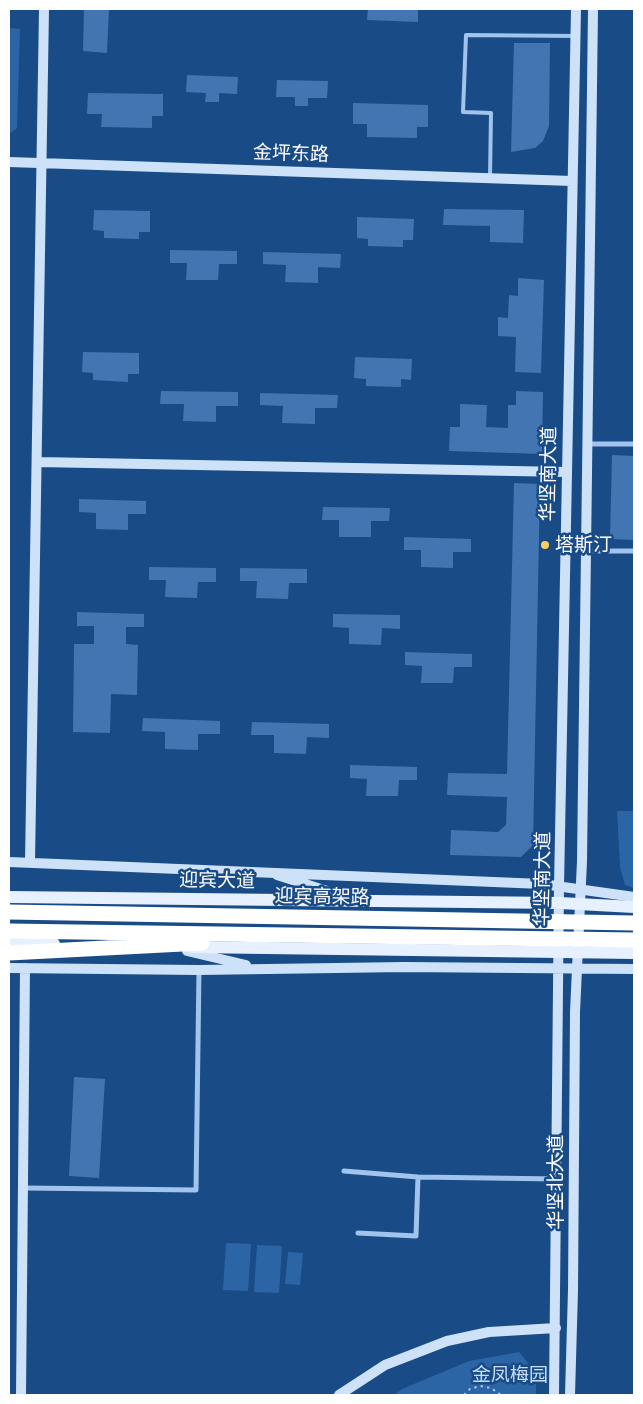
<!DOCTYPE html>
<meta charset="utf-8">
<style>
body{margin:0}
#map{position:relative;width:643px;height:1404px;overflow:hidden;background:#194b87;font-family:Figtree,sans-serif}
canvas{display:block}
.frame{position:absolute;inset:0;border:10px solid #fff;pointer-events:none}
</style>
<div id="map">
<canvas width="643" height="1404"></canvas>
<div class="frame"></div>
</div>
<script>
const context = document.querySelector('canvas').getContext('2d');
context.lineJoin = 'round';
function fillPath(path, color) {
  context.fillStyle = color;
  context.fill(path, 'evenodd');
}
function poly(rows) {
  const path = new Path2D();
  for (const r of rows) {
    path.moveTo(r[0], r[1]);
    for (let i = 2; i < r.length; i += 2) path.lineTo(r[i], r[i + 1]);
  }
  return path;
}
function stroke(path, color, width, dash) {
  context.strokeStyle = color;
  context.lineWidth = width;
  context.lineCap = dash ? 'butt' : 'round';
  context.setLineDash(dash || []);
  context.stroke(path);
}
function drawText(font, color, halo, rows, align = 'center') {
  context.font = font + ' Figtree,"Noto Sans SC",sans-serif';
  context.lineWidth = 5;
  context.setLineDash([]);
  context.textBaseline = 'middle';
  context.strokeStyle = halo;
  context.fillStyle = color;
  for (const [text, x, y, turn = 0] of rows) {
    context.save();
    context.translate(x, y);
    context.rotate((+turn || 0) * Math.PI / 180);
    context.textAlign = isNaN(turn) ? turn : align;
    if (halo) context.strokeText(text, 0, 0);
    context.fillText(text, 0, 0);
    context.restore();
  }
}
const green = poly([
 [9,28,20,29,17,128,9,134],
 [617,811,634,811,634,888,625,885,620,867],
 [226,1243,251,1244,248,1291,223,1290],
 [257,1245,282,1246,279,1293,254,1292],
 [288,1252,303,1253,300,1285,285,1284],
 [519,1352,536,1373,536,1395,394,1395,402,1389,469,1361]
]);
const building = poly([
 [84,9,109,9,107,53,83,51],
 [368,9,418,9,418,22,367,20],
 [514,43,550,43,549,126,543,141,535,148,511,152],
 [187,75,238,77,237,94,219,93,219,102,205,102,206,93,186,92],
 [277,80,328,81,327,98,308,98,308,106,295,106,295,97,276,97],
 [88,93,163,94,163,116,152,116,152,128,101,127,102,114,87,114],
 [353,103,428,105,428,127,417,127,417,138,367,137,367,124,353,124],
 [444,209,524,210,523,243,490,242,490,226,443,225],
 [94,210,150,211,150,232,139,232,139,239,104,238,104,231,93,230],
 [357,217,414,219,413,240,403,240,403,247,368,246,368,239,357,238],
 [170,250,237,251,237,264,219,264,218,280,186,280,187,263,170,263],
 [263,252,341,254,340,268,318,267,318,283,285,282,286,265,263,264],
 [518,278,544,280,541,373,515,372,516,337,498,336,498,317,508,318,509,295,518,296],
 [83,352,139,353,139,374,128,374,128,382,93,380,93,373,82,372],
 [355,357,412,359,411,380,401,379,401,387,366,386,366,379,354,378],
 [161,391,238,392,238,406,216,406,216,422,183,421,184,404,160,404],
 [516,391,543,392,542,454,449,451,450,427,460,427,460,404,487,405,486,427,508,428,508,405,516,405],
 [260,393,338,395,337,408,315,408,315,424,282,423,283,406,260,405],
 [612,455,634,456,634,540,610,539],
 [514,483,540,484,533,845,521,857,450,855,451,830,498,832,506,825,507,797,447,795,448,773,507,774],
 [79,499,146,501,146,514,128,514,128,530,96,529,96,513,79,512],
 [323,507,390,508,389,521,371,521,371,537,339,537,339,520,322,520],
 [404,537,471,539,471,552,453,552,453,568,421,567,421,550,404,550],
 [149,567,216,568,216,582,198,582,197,598,165,597,166,580,149,580],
 [240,568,307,569,307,583,289,583,288,599,256,598,257,581,240,581],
 [77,612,144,614,144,627,126,627,126,644,138,645,137,695,111,694,110,733,73,732,74,644,94,644,94,626,77,626],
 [333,614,400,615,400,629,382,628,381,645,349,644,349,628,333,627],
 [405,652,472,654,472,667,454,667,453,683,421,683,422,666,405,665],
 [143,718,220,721,220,734,198,734,198,750,165,749,165,732,142,731],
 [252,722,329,724,329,738,307,737,306,754,274,753,274,735,251,735],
 [350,765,417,767,417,780,399,780,398,796,366,796,367,779,350,778],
 [74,1077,105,1079,99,1178,69,1176]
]);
const path = poly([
 [464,1395,470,1389,480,1386,491,1388,501,1395]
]);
const lane = poly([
 [490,178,491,113,463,112,466,35,575,36]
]);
const street = poly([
 [589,444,634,444],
 [587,551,634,551],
 [344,1171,418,1177,557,1179],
 [24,1188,196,1190,199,970],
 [358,1233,416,1236,418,1177]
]);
const secondary = poly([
 [9,162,572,181],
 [38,462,566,472],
 [30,861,44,9],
 [9,862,542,884,634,897],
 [277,875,349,898],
 [187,951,246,965],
 [9,968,199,970,404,967,634,969],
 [21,1395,25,968],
 [339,1395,385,1365,447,1341,489,1332,556,1328],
 [554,1395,559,886,576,9],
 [570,1395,573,1290,575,1012,582,861,593,9]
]);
const primary = poly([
 [9,897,560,903,634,907],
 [9,943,54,944],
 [191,947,634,953]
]);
const highway = poly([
 [9,912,634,923],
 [9,931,634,940],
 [9,953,202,943]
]);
const markers = [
 [545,545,5,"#ffce5c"]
];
const streetNames = [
 ["金坪东路",291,154,2],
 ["华坚南大道",549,474,-89],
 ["华坚南大道",543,879,-89],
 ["迎宾大道",217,881,1],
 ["迎宾高架路",322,897,1],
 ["华坚北大道",556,1182,-90]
];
const poiNames = [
 ["塔斯汀",555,545]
];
const parkNames = [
 ["金凤梅园",510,1375]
];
fillPath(green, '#2c65a5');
fillPath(building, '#4275b1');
stroke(path, '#a1c4ed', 2, [2.5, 4]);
stroke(lane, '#a1c4ed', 4);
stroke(street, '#a1c4ed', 5);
stroke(secondary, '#cde1f9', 10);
stroke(primary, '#e6f0ff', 12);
stroke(highway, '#fff', 15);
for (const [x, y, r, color] of markers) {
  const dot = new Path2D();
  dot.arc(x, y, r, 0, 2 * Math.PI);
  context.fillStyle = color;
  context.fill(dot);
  stroke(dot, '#194b87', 2);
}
drawText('19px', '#fff', '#194b87', streetNames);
drawText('19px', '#fff', '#194b87', poiNames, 'left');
drawText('19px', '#c6def9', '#194b87', parkNames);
</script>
